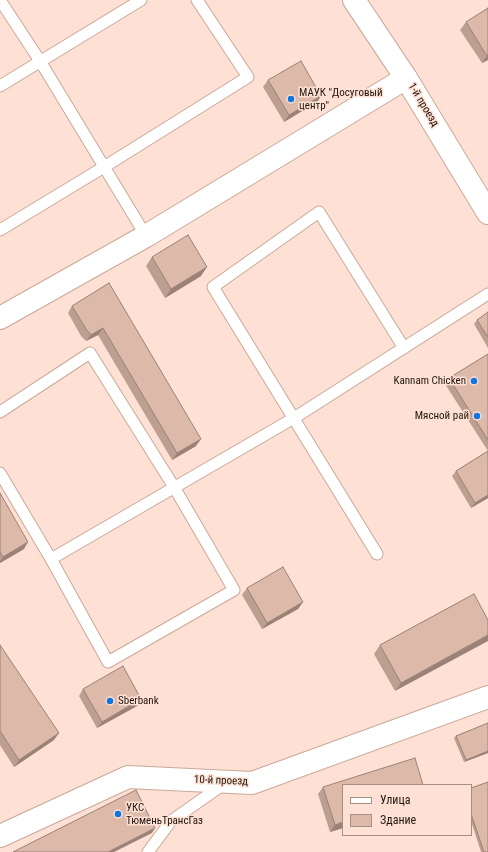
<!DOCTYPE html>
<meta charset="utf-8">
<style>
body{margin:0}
#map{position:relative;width:488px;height:852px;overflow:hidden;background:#fee1d4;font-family:"Roboto Condensed",sans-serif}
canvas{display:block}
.legend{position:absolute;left:342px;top:784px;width:130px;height:52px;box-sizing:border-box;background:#fee1d4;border:1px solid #a68f85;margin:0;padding:5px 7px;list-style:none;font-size:12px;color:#21150f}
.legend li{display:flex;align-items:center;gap:8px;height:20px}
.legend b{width:20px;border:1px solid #a68f85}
</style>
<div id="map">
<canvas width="488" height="852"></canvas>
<ul class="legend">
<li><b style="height:5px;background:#fff"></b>Улица</li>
<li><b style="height:11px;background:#dcb9a9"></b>Здание</li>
</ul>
</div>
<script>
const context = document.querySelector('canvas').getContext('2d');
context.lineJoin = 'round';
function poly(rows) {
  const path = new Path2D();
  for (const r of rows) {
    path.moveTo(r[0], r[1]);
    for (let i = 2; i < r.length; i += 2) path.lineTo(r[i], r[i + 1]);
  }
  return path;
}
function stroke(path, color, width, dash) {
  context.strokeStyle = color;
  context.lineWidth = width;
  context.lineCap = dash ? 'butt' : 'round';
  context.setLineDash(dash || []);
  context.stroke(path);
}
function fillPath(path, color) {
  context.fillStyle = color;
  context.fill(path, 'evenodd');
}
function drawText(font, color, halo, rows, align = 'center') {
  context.font = font + ' "Roboto Condensed",sans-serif';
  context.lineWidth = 3;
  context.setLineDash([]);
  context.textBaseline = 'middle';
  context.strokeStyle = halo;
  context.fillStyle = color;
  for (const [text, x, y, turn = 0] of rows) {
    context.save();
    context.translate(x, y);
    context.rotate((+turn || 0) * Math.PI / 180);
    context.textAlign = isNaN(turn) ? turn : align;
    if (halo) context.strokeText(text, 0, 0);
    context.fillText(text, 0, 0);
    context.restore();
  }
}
const service = poly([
 [0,0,40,61,146,236],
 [0,86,141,0],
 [0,230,104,167,248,77,197,0],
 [0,412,90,353,174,487,234,590,108,662,51,559,0,473],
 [377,554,213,287,319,212,404,348],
 [51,559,294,418,488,294],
 [148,852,171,821,224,784]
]);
const minor = poly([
 [0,318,146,236,406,78],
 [0,836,128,777,252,783,488,697]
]);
const tertiary = poly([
 [354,0,406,78,488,213]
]);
const wall = poly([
 [488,8,488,60,482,63,460,30,466,22],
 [268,80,321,96,317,102,284,122,263,87],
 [152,257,201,276,165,298,146,266],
 [109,283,196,446,172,460,98,335,86,341,81,336,68,313,72,306],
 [488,312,488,348,474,324,477,320],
 [488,354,488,498,471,508,452,476,456,471,488,451,445,384,449,378],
 [0,493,24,549,0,563],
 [247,588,303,602,298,609,262,629,242,595],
 [474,594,395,691,374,654,380,645],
 [0,645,54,740,14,767,0,745],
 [83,689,137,706,97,728,79,696],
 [488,723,488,753,464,762,454,738,456,736],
 [343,785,343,828,330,832,318,794,323,787],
 [471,788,488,852,481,852,471,821]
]);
const shadedWall = poly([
 [488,55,488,60,482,63,487,56],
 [321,96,317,102,284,122,289,115],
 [207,267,201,276,165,298,171,289],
 [103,328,98,335,86,341,91,335],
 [201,439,196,446,172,460,177,453],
 [488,495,488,498,471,508,475,503],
 [28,542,24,549,0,563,0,561,3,557],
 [303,602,298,609,262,629,267,623],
 [488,635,488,641,395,691,401,683],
 [141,699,137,706,97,728,102,722],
 [59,733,54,740,14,767,19,760],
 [488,751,488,753,464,762,466,760],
 [343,822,343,828,330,832,335,825],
 [155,828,152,833,114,852,108,852]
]);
const building = poly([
 [488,8,488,55,487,56,466,22,488,8],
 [301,61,321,96,289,115,268,80,301,61],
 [188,235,207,267,171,289,152,257,188,235],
 [109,283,201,439,177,453,103,328,91,335,86,329,72,306,109,283],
 [488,312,488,337,477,320,488,312],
 [488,354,488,440,449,378,488,354],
 [488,451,488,495,475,503,456,471,488,451],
 [0,493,28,542,3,557,0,552,0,493],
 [283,567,303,602,267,623,247,588,283,567],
 [474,594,488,620,488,635,401,683,380,645,474,594],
 [0,645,59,733,19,760,0,731,0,645],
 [123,666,141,699,102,722,83,689,123,666],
 [488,723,488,751,466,760,456,736,488,723],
 [415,758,423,785,343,785,343,822,335,825,323,787,415,758],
 [488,782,488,852,484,852,471,814,471,788,488,782],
 [136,790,155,828,108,852,13,852,136,790]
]);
const markers = [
 [291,99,4,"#1075de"],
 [474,381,4,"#1075de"],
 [477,416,4,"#1075de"],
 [110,701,4,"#1075de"],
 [118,814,4,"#1075de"]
];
const poiNames = [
 ["МАУК \"Досуговый",299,93],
 ["центр\"",299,106],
 ["Kannam Chicken",466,381,"right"],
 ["Мясной рай",469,416,"right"],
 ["Sberbank",118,701],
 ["УКС",126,808],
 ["ТюменьТрансГаз",126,821]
];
const streetNames = [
 ["1-й проезд",423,105,59],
 ["10-й проезд",221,781,2]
];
stroke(service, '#caa898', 13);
stroke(minor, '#caa898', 24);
stroke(tertiary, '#caa898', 24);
stroke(service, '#fff', 11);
stroke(minor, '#fff', 22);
stroke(tertiary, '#fff', 22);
fillPath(wall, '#bd9f91');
fillPath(shadedWall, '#9a8276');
fillPath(building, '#dcb9a9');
stroke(building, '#9a8276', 1);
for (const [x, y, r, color] of markers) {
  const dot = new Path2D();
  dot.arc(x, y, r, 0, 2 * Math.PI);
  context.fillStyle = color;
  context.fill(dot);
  stroke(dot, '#fee1d4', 1.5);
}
drawText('11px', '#21150f', '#fee1d4', poiNames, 'left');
drawText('11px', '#21150f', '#fee1d4', streetNames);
</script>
